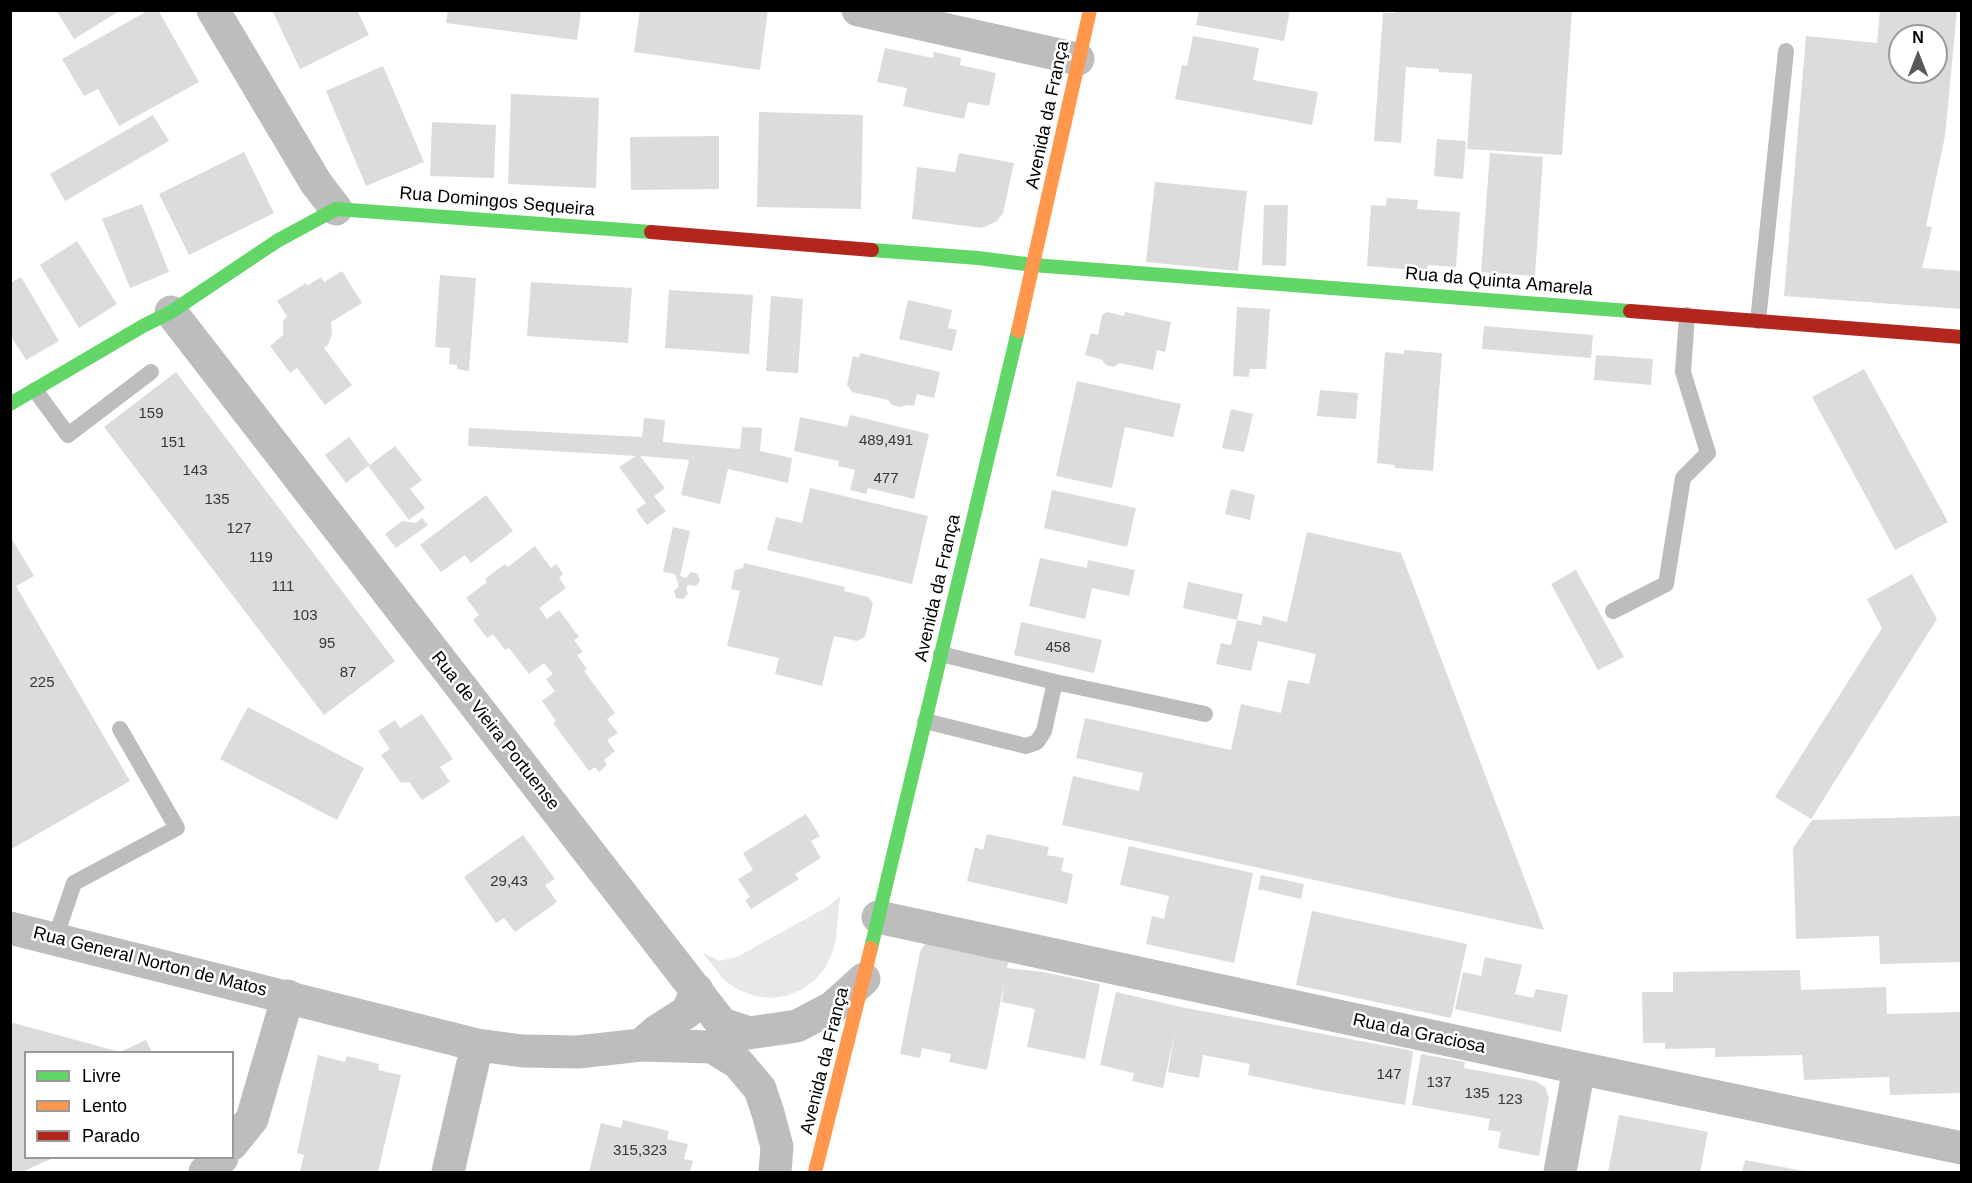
<!DOCTYPE html>
<meta charset="utf-8">
<style>
body{margin:0}
#map{position:relative;width:1972px;height:1183px;overflow:hidden;background:#fff;font-family:Arial,sans-serif}
canvas{display:block}
.frame{position:absolute;inset:0;border:12px solid #000;pointer-events:none}
.legend{position:absolute;left:24px;top:1051px;width:210px;height:108px;box-sizing:border-box;background:#fff;border:2px solid #999;margin:0;padding:8px 10px;list-style:none;font-size:18px;color:#000}
.legend li{display:flex;align-items:center;gap:12px;height:30px}
.legend b{width:30px;border:2px solid #999}
.north{position:absolute;left:1888px;top:24px;width:60px;height:60px;box-sizing:border-box;background:#fff;border:2px solid #999;border-radius:50%;rotate:0deg;font-size:16px;font-weight:700;line-height:24px;text-align:center;color:#000}
.north::after{content:'';display:block;margin:auto;width:21px;height:27px;background:#595959;clip-path:polygon(50% 0,100% 100%,50% 72%,0 100%)}
</style>
<div id="map">
<canvas width="1972" height="1183"></canvas>
<div class="frame"></div>
<ul class="legend">
<li><b style="height:8px;background:#63d668"></b>Livre</li>
<li><b style="height:8px;background:#ff974d"></b>Lento</li>
<li><b style="height:8px;background:#b3261e"></b>Parado</li>
</ul>
<div class="north">N</div>
</div>
<script>
const context = document.querySelector('canvas').getContext('2d');
context.lineJoin = 'round';
function fillPath(path, color) {
  context.fillStyle = color;
  context.fill(path, 'evenodd');
}
function poly(rows) {
  const path = new Path2D();
  for (const r of rows) {
    path.moveTo(r[0], r[1]);
    for (let i = 2; i < r.length; i += 2) path.lineTo(r[i], r[i + 1]);
  }
  return path;
}
function stroke(path, color, width, dash) {
  context.strokeStyle = color;
  context.lineWidth = width;
  context.lineCap = dash ? 'butt' : 'round';
  context.setLineDash(dash || []);
  context.stroke(path);
}
function drawText(font, color, halo, rows, align = 'center') {
  context.font = font + ' Arial,sans-serif';
  context.lineWidth = 5;
  context.setLineDash([]);
  context.textBaseline = 'middle';
  context.strokeStyle = halo;
  context.fillStyle = color;
  for (const [text, x, y, turn = 0] of rows) {
    context.save();
    context.translate(x, y);
    context.rotate((+turn || 0) * Math.PI / 180);
    context.textAlign = isNaN(turn) ? turn : align;
    if (halo) context.strokeText(text, 0, 0);
    context.fillText(text, 0, 0);
    context.restore();
  }
}
const green = poly([
 [840,896,836,938,832,954,825,968,815,980,801,990,786,996,770,998,754,996,739,990,725,981,702,952,719,961,737,957,829,906]
]);
const building = poly([
 [56,10,121,10,74,39],
 [149,10,158,10,199,82,119,126,98,89,84,96,62,59],
 [272,10,357,10,369,35,300,69],
 [448,10,581,10,577,40,446,23],
 [640,10,768,10,760,70,634,52],
 [1199,10,1290,10,1284,41,1196,25],
 [1396,10,1572,10,1562,155,1467,149,1472,74,1439,72,1439,69,1406,67,1401,143,1374,141,1383,13,1395,13],
 [1880,10,1957,10,1945,136,1926,226,1932,227,1922,268,1962,271,1962,309,1784,296,1806,36,1877,43],
 [1900,36,1936,36,1936,72,1900,72],
 [1193,36,1259,48,1253,80,1318,92,1312,125,1175,99,1182,65,1187,66],
 [885,48,933,58,934,52,961,58,960,65,996,73,989,106,968,102,964,119,903,106,907,88,877,82],
 [383,66,424,162,366,186,326,91],
 [511,94,599,98,596,188,508,184],
 [759,112,863,115,861,209,757,207],
 [153,115,169,141,65,201,50,174],
 [432,122,496,125,494,178,430,176],
 [719,136,719,189,631,190,630,137],
 [1437,139,1466,141,1463,179,1434,176],
 [244,152,274,213,189,255,159,194],
 [959,153,1014,163,1003,213,997,221,982,228,912,219,917,167,955,172],
 [1490,153,1543,157,1535,276,1481,272],
 [1155,182,1247,191,1238,271,1146,262],
 [1387,198,1418,200,1417,209,1460,212,1456,267,1428,265,1427,271,1367,266,1371,205,1386,206],
 [142,204,169,272,130,288,102,219],
 [1264,205,1288,205,1286,266,1262,265],
 [77,241,117,304,79,328,40,265],
 [342,271,362,303,331,322,332,334,328,345,324,348,352,385,325,405,297,368,290,373,270,346,283,335,283,321,287,316,277,301,306,283,307,286,321,277,324,282],
 [440,275,476,278,469,371,457,369,457,365,449,364,450,348,435,347],
 [21,277,59,341,26,360,10,335,10,283],
 [531,282,632,288,628,343,527,336],
 [669,290,753,295,749,354,665,348],
 [771,296,803,299,798,373,766,371],
 [908,300,952,310,948,328,957,330,952,351,899,339],
 [1237,307,1270,309,1266,369,1250,369,1249,377,1233,376],
 [1107,312,1124,316,1125,312,1171,322,1165,352,1157,350,1153,370,1120,363,1114,367,1106,365,1101,359,1085,355,1091,333,1098,335,1102,315],
 [1484,326,1593,335,1591,358,1482,349],
 [1404,350,1442,353,1433,471,1395,468,1395,465,1377,463,1385,352,1404,354],
 [860,353,940,372,934,398,917,394,914,406,907,405,900,407,892,405,888,400,852,392,847,385,853,356,859,358],
 [1596,355,1653,359,1651,385,1594,380],
 [1864,369,1948,522,1895,550,1812,397],
 [176,372,395,661,324,715,104,427],
 [1077,381,1181,404,1173,437,1125,427,1112,488,1056,476],
 [1320,390,1358,393,1356,419,1317,416],
 [1231,409,1253,414,1244,452,1222,448],
 [850,415,929,434,914,499,868,488,866,494,850,490,855,470,838,466,839,461,794,451,800,417,847,427],
 [644,418,665,420,663,442,740,449,742,427,762,428,760,451,792,458,788,483,728,469,720,504,681,495,689,460,640,456,665,488,654,496,666,511,647,525,636,510,646,503,619,467,636,456,468,446,469,428,642,437],
 [349,437,370,465,395,446,422,480,410,489,425,508,409,520,368,466,346,483,325,455],
 [810,488,928,516,912,584,767,550,776,517,802,523],
 [1231,489,1255,495,1250,520,1225,514],
 [1052,490,1136,508,1127,547,1044,528],
 [486,495,513,531,471,563,465,555,441,572,420,545],
 [422,518,428,525,396,548,385,534,402,521,416,523],
 [673,527,690,531,680,576,686,578,691,572,698,574,700,581,696,586,688,585,686,588,688,594,683,599,676,598,674,591,679,586,675,574,663,572],
 [1307,532,1401,553,1544,930,1062,825,1073,776,1139,791,1143,773,1076,758,1085,718,1231,750,1241,704,1281,713,1288,680,1309,684,1316,654,1258,641,1251,671,1216,664,1221,643,1231,645,1237,620,1183,608,1188,582,1243,594,1237,620,1261,625,1263,616,1287,622],
 [10,536,34,576,16,586,130,781,10,850],
 [535,546,551,568,556,564,559,568,563,574,559,578,566,588,539,608,547,619,559,610,579,637,574,640,583,652,577,655,587,669,584,671,615,713,607,719,618,733,607,740,615,751,604,760,607,765,599,772,595,767,589,771,553,723,556,721,542,701,555,691,546,679,553,674,544,663,529,674,509,648,505,650,493,634,487,638,473,620,479,615,466,598,487,582,485,579,505,564,508,567],
 [1040,558,1087,568,1088,560,1135,570,1129,596,1092,588,1085,619,1029,606],
 [744,563,845,587,844,591,868,597,873,603,865,637,857,641,834,636,822,686,775,674,779,658,727,646,740,591,731,589,735,570,743,568],
 [1576,570,1624,657,1598,670,1551,584],
 [1912,574,1937,619,1811,819,1775,797,1882,628,1867,599],
 [1021,622,1102,640,1094,673,1014,655],
 [248,707,364,768,337,820,220,759],
 [422,714,453,759,440,767,450,782,422,800,409,782,401,783,381,755,390,749,378,731,395,720,400,728],
 [806,814,820,836,811,841,821,858,795,874,799,879,751,909,745,900,750,897,738,879,753,870,743,853],
 [1962,816,1962,962,1880,964,1879,936,1796,939,1793,848,1812,820],
 [987,834,1049,847,1047,855,1064,858,1061,871,1073,874,1067,904,967,881,975,847,983,850],
 [523,835,555,879,545,885,557,902,515,932,504,918,496,923,464,877],
 [1129,846,1253,873,1234,963,1146,944,1152,916,1164,919,1169,896,1120,885],
 [1261,875,1304,884,1301,899,1258,889],
 [1312,911,1467,944,1451,1018,1296,985],
 [931,943,1009,959,1007,968,1043,972,1100,984,1085,1059,1027,1047,1035,1009,1002,1002,1004,984,987,1070,949,1062,951,1054,922,1048,920,1058,900,1054,920,952,924,945],
 [1485,957,1522,965,1515,994,1533,998,1536,989,1568,995,1561,1032,1455,1009,1463,972,1481,976],
 [1800,970,1801,990,1886,987,1887,1014,1962,1012,1962,1093,1890,1095,1889,1077,1804,1080,1802,1055,1715,1057,1715,1048,1665,1049,1665,1043,1643,1043,1642,992,1673,992,1673,972],
 [1116,992,1181,1007,1413,1051,1405,1105,1320,1090,1248,1075,1250,1064,1203,1055,1199,1078,1168,1072,1175,1031,1163,1088,1132,1081,1134,1073,1100,1065],
 [10,1022,120,1052,146,1040,152,1052,26,1052,26,1158,53,1158,22,1172,10,1172],
 [1421,1054,1465,1062,1464,1068,1535,1081,1545,1087,1549,1098,1539,1156,1498,1148,1501,1132,1488,1130,1490,1119,1412,1105],
 [318,1055,345,1062,347,1056,379,1064,378,1070,401,1075,378,1172,300,1172,304,1155,297,1153],
 [1619,1115,1708,1132,1700,1172,1608,1172],
 [623,1120,669,1131,667,1139,688,1144,684,1159,693,1161,690,1172,589,1172,601,1123,621,1128],
 [1745,1160,1804,1171,1804,1172,1742,1172]
]);
const lane = poly([
 [1758,321,1786,51],
 [35,390,68,435,151,372],
 [1613,611,1666,584,1683,478,1708,453,1683,372,1687,315],
 [941,654,1055,682],
 [925,721,1026,746,1037,742,1044,731,1055,682,1205,714],
 [55,939,74,883,177,828,120,729]
]);
const street = poly([
 [213,10,316,183,336,209],
 [858,10,1078,59],
 [171,312,722,1024,749,1033,797,1026,833,1007,864,979],
 [878,917,1579,1068,1962,1148],
 [10,928,477,1045,523,1051,578,1052,641,1045,657,1031,687,1012,697,990],
 [641,1045,712,1047,738,1063,760,1089,768,1113,777,1147,775,1172],
 [232,1144,252,1119,288,996],
 [205,1172,222,1158],
 [448,1172,477,1045],
 [1560,1172,1579,1068]
]);
const fast = poly([
 [872,250,978,258,1033,265,1630,311],
 [10,404,143,326,171,312,277,241,336,209,651,232],
 [871,948,1018,331]
]);
const slow = poly([
 [1018,331,1090,10],
 [815,1172,871,948]
]);
const jam = poly([
 [651,232,872,250],
 [1630,311,1962,337]
]);
const numberNames = [
 ["159",151,414],
 ["489,491",886,441],
 ["151",173,443],
 ["143",195,471],
 ["477",886,479],
 ["135",217,500],
 ["127",239,529],
 ["119",261,558],
 ["111",283,587],
 ["103",305,616],
 ["95",327,644],
 ["458",1058,648],
 ["87",348,673],
 ["225",42,683],
 ["29,43",509,882],
 ["147",1389,1075],
 ["137",1439,1083],
 ["135",1477,1094],
 ["123",1510,1100],
 ["315,323",640,1151]
];
const streetNames = [
 ["Avenida da França",1048,115,-78],
 ["Rua Domingos Sequeira",497,202,5],
 ["Rua da Quinta Amarela",1499,282,5],
 ["Avenida da França",938,588,-77],
 ["Rua de Vieira Portuense",495,731,52],
 ["Rua General Norton de Matos",150,962,14],
 ["Rua da Graciosa",1419,1034,12],
 ["Avenida da França",825,1061,-76]
];
fillPath(green, '#e8e8e8');
fillPath(building, '#dcdcdc');
stroke(lane, '#bdbdbd', 16);
stroke(street, '#bdbdbd', 33);
stroke(fast, '#63d668', 14);
stroke(slow, '#ff974d', 14);
stroke(jam, '#b3261e', 14);
drawText('15px', '#373737', null, numberNames);
drawText('18px', '#000', '#fff', streetNames);
</script>
